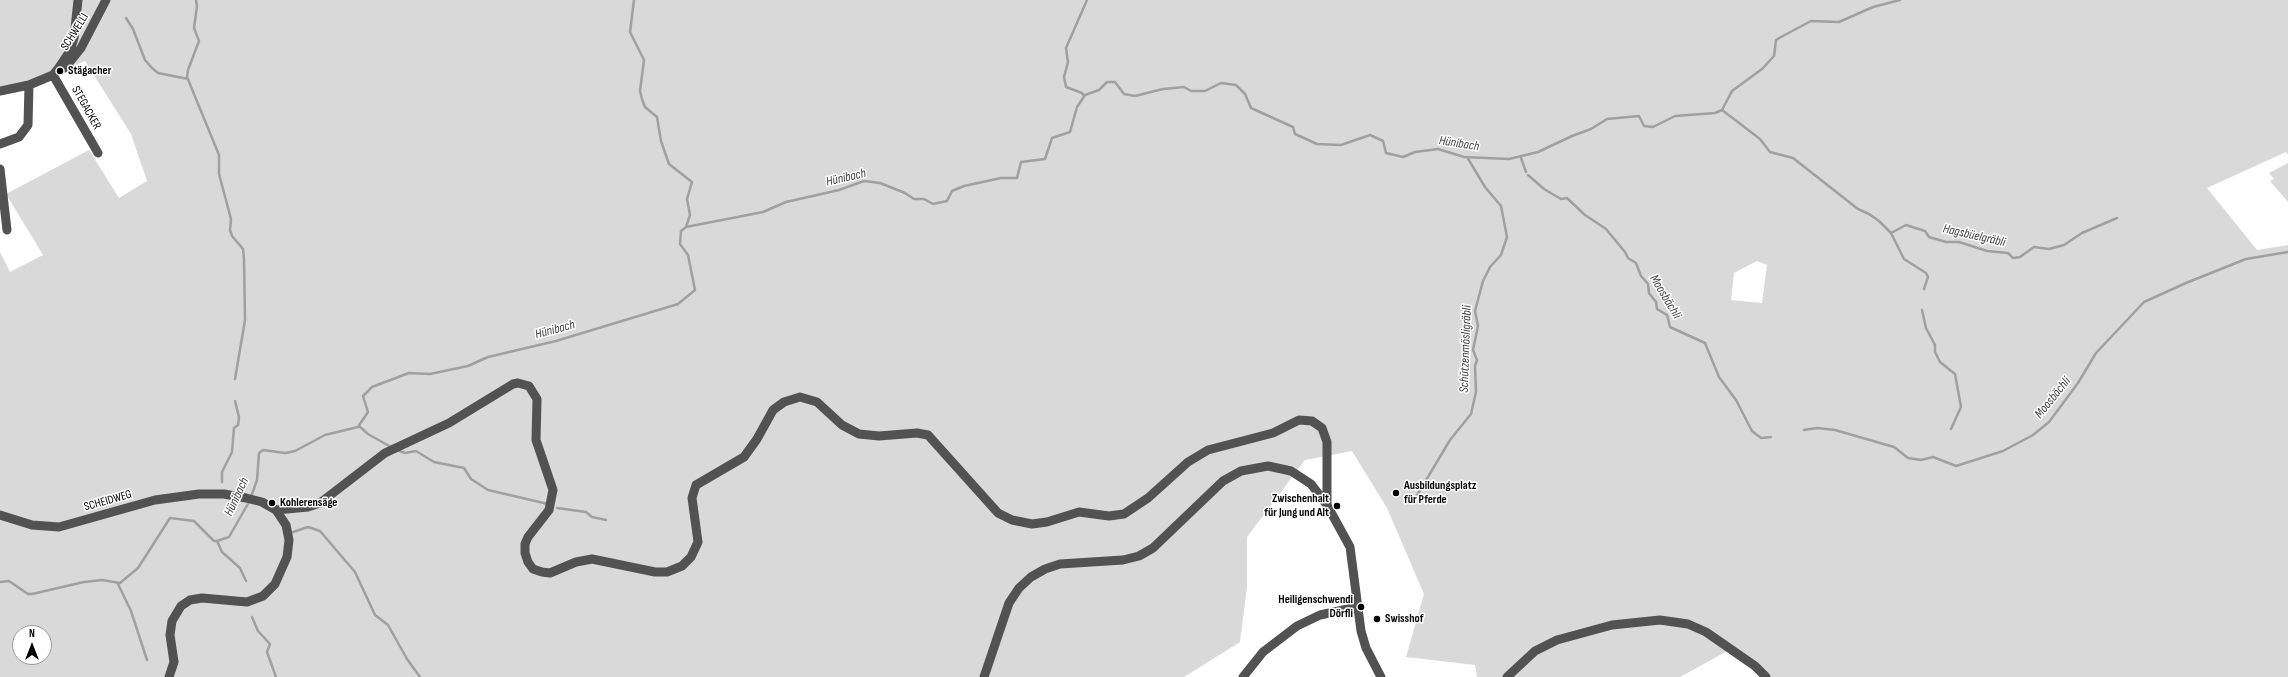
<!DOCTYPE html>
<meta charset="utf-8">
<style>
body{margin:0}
#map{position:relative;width:2288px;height:677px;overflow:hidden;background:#fff;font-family:"Sofia Sans Condensed",sans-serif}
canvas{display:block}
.north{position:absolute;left:12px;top:625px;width:40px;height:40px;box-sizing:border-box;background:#fff;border:1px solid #999;border-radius:50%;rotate:0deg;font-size:11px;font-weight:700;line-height:16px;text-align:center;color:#000}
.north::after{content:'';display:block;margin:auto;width:14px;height:18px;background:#000;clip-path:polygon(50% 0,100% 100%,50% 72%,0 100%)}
</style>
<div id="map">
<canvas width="2288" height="677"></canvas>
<div class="north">N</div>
</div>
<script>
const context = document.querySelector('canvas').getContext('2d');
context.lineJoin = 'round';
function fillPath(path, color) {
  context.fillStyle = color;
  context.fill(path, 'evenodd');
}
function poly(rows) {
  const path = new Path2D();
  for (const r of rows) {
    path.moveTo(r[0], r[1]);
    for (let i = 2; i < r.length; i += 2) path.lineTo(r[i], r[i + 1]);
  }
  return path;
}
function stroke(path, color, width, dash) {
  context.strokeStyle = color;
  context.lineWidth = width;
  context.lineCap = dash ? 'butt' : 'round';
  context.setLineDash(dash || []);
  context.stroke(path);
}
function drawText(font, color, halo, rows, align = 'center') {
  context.font = font + ' "Sofia Sans Condensed",sans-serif';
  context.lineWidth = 3;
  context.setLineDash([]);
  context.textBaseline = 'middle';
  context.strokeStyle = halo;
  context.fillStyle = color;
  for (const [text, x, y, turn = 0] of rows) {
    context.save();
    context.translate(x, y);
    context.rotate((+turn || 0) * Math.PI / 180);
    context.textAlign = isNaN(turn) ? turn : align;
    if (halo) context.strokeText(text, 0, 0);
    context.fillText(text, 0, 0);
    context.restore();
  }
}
const green = poly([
 [0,0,2288,0,2288,155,2286,152,2207,188,2257,250,2288,245,2288,677,1766,677,1731,649,1680,677,1477,677,1475,665,1406,657,1424,594,1387,508,1352,451,1305,460,1247,537,1247,587,1240,642,1184,677,0,677,0,252,10,272,43,255,6,194,89,150,119,198,147,181,131,134,85,61,53,75,0,91],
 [1757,261,1767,265,1762,303,1731,300,1734,273],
 [20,633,44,633,44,657,20,657],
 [2288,163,2288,202,2270,181,2274,179,2269,173]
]);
const stream = poly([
 [196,0,197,6,194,28,199,41,188,70,187,77,219,155,219,174,231,219,230,230,232,236,243,249,244,259,245,320,235,379],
 [634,0,630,32,644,60,640,91,642,99,645,107,657,117,661,141,669,164,692,182,687,199,690,215,686,227],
 [126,18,133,29,145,60,152,68,158,73,188,79],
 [1084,96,1082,93,1066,87,1064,77,1068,62,1066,48,1087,0],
 [1722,110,1760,139,1770,152,1793,158,1858,209,1869,214,1879,221,1891,233,1904,259,1926,273,1928,277,1924,289],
 [1521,158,1526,172],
 [1528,175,1544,189,1561,199,1567,198,1585,215,1606,229,1625,252,1628,258,1636,263,1641,276,1648,284,1649,293,1656,302,1657,309,1667,315,1670,327,1705,343,1719,377,1736,400,1752,431,1761,438,1771,437],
 [1891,233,1906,225,1925,231,1929,237,1946,242,1959,242,1987,251,2008,253,2013,258,2020,257,2034,247,2049,249,2064,245,2082,233,2117,218],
 [1922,310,1926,328,1935,345,1935,352,1940,362,1955,374,1961,407,1951,429],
 [359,426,368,434,391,447],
 [1804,430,1817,428,1835,430,1894,447,1908,458,1921,460,1933,457,1956,466,2003,451,2033,435,2049,422,2078,383,2096,353,2144,302,2186,283,2246,259,2288,252],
 [397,450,405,453,416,451,434,462,464,468,471,479,488,490,548,504],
 [222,482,222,472,232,452,234,428,238,425,239,417,235,401],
 [251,497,257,480,259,453,263,450,285,453,295,451,325,435,358,427,368,412,363,396,372,387,409,373,430,374,468,366,488,357,556,341,678,304,695,290,688,255,680,244,681,231,686,227,763,212,786,202,839,190,864,181,880,183,905,193,914,199,924,199,933,204,947,201,952,191,964,186,1001,178,1017,178,1021,162,1045,159,1052,138,1070,132,1077,107,1085,95,1099,90,1107,82,1115,82,1124,94,1135,96,1163,89,1184,87,1191,91,1205,91,1221,83,1236,85,1245,94,1251,108,1293,127,1295,134,1317,144,1341,145,1370,135,1383,141,1386,153,1403,157,1415,152,1438,149,1464,157,1509,159,1538,152,1572,136,1591,129,1607,119,1639,116,1644,126,1653,127,1675,116,1715,113,1722,110,1732,91,1762,69,1774,56,1776,40,1781,37,1811,21,1839,22,1873,7,1900,0],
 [1416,497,1450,440,1471,414,1476,392,1475,366,1477,360,1473,350,1478,326,1475,311,1483,281,1490,267,1501,255,1507,237,1501,206,1485,187,1467,157],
 [557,508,586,512,592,517,606,520],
 [293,532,308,527,320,531,355,572,375,615,388,625,407,659,420,677],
 [217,541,222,552,240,568,246,581],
 [0,582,9,581,28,594,32,594,84,582,102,580,120,583,138,568,170,518,194,521,214,541,217,541,229,537,249,502],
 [118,584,131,611,147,660],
 [252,617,258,631,270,644,267,652,276,677]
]);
const minor = poly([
 [65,68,81,48,106,0],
 [53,75,98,153],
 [0,91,29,85,53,75,58,69,70,51,74,38,78,0],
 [0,144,19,137,28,125,29,85],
 [0,169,7,230],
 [276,510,308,507,320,503,385,453,449,423,513,384,518,383,529,386,537,399,536,440,553,490,549,510,528,537,525,544,525,553,528,562,533,569,542,572,550,573,576,562,592,559,655,572,667,572,682,566,691,557,698,542,692,498,696,485,744,457,757,439,773,410,784,402,800,397,817,402,842,425,859,434,879,436,917,433,928,435,998,513,1012,520,1032,524,1047,522,1079,512,1109,516,1124,514,1148,498,1188,462,1208,450,1273,433,1299,420,1312,421,1322,428,1327,442,1327,505],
 [0,515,32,525,59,527,155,500,199,494,224,494,246,498,262,502,276,510,286,525,289,540,287,557,275,584,263,596,247,602,202,598,190,600,181,606,172,621,170,635,174,662,169,677],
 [984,677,1009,603,1019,588,1031,577,1045,569,1060,564,1123,560,1139,556,1153,548,1223,481,1241,471,1268,466,1291,471,1311,484,1327,505,1350,547,1361,631,1366,648,1381,677],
 [1243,677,1263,652,1297,626,1320,615,1357,607],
 [1507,677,1535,651,1557,640,1612,625,1660,620,1688,624,1706,632,1755,666,1766,677]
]);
const markers = [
 [60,71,4,"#000"],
 [1396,493,4,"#000"],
 [272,503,4,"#000"],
 [1337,506,4,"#000"],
 [1361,607,4,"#000"],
 [1377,619,4,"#000"]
];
const streetNames = [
 ["SCHWELLI",75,32,-58],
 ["STEGACKER",86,108,61],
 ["SCHEIDWEG",108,501,-16]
];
const poiNames = [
 ["Stägacher",68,71],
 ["Ausbildungsplatz",1404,486],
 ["für Pferde",1404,500],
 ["Zwischenhalt",1329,499,"right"],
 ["für Jung und Alt",1329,513,"right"],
 ["Kohlerensäge",280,503],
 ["Heiligenschwendi",1353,600,"right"],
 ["Dörfli",1353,614,"right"],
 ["Swisshof",1385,619]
];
const waterNames = [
 ["Hünibach",1459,144,9],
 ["Hünibach",846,178,-13],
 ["Hagsbüelgräbli",1974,236,13],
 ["Moosbächli",1665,297,59],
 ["Hünibach",555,330,-15],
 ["Schützenmösligräbli",1466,349,-88],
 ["Moosbächli",2053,398,-51],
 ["Hünibach",237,497,-65]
];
fillPath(green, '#d9d9d9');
stroke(stream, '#a0a0a0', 2.5);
stroke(minor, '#525252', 9);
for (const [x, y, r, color] of markers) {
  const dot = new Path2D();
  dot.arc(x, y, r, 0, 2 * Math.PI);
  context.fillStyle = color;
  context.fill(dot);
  stroke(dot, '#fff', 1.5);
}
drawText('12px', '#000', '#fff', streetNames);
drawText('bold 12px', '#000', '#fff', poiNames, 'left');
drawText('italic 13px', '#414141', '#fff', waterNames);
</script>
